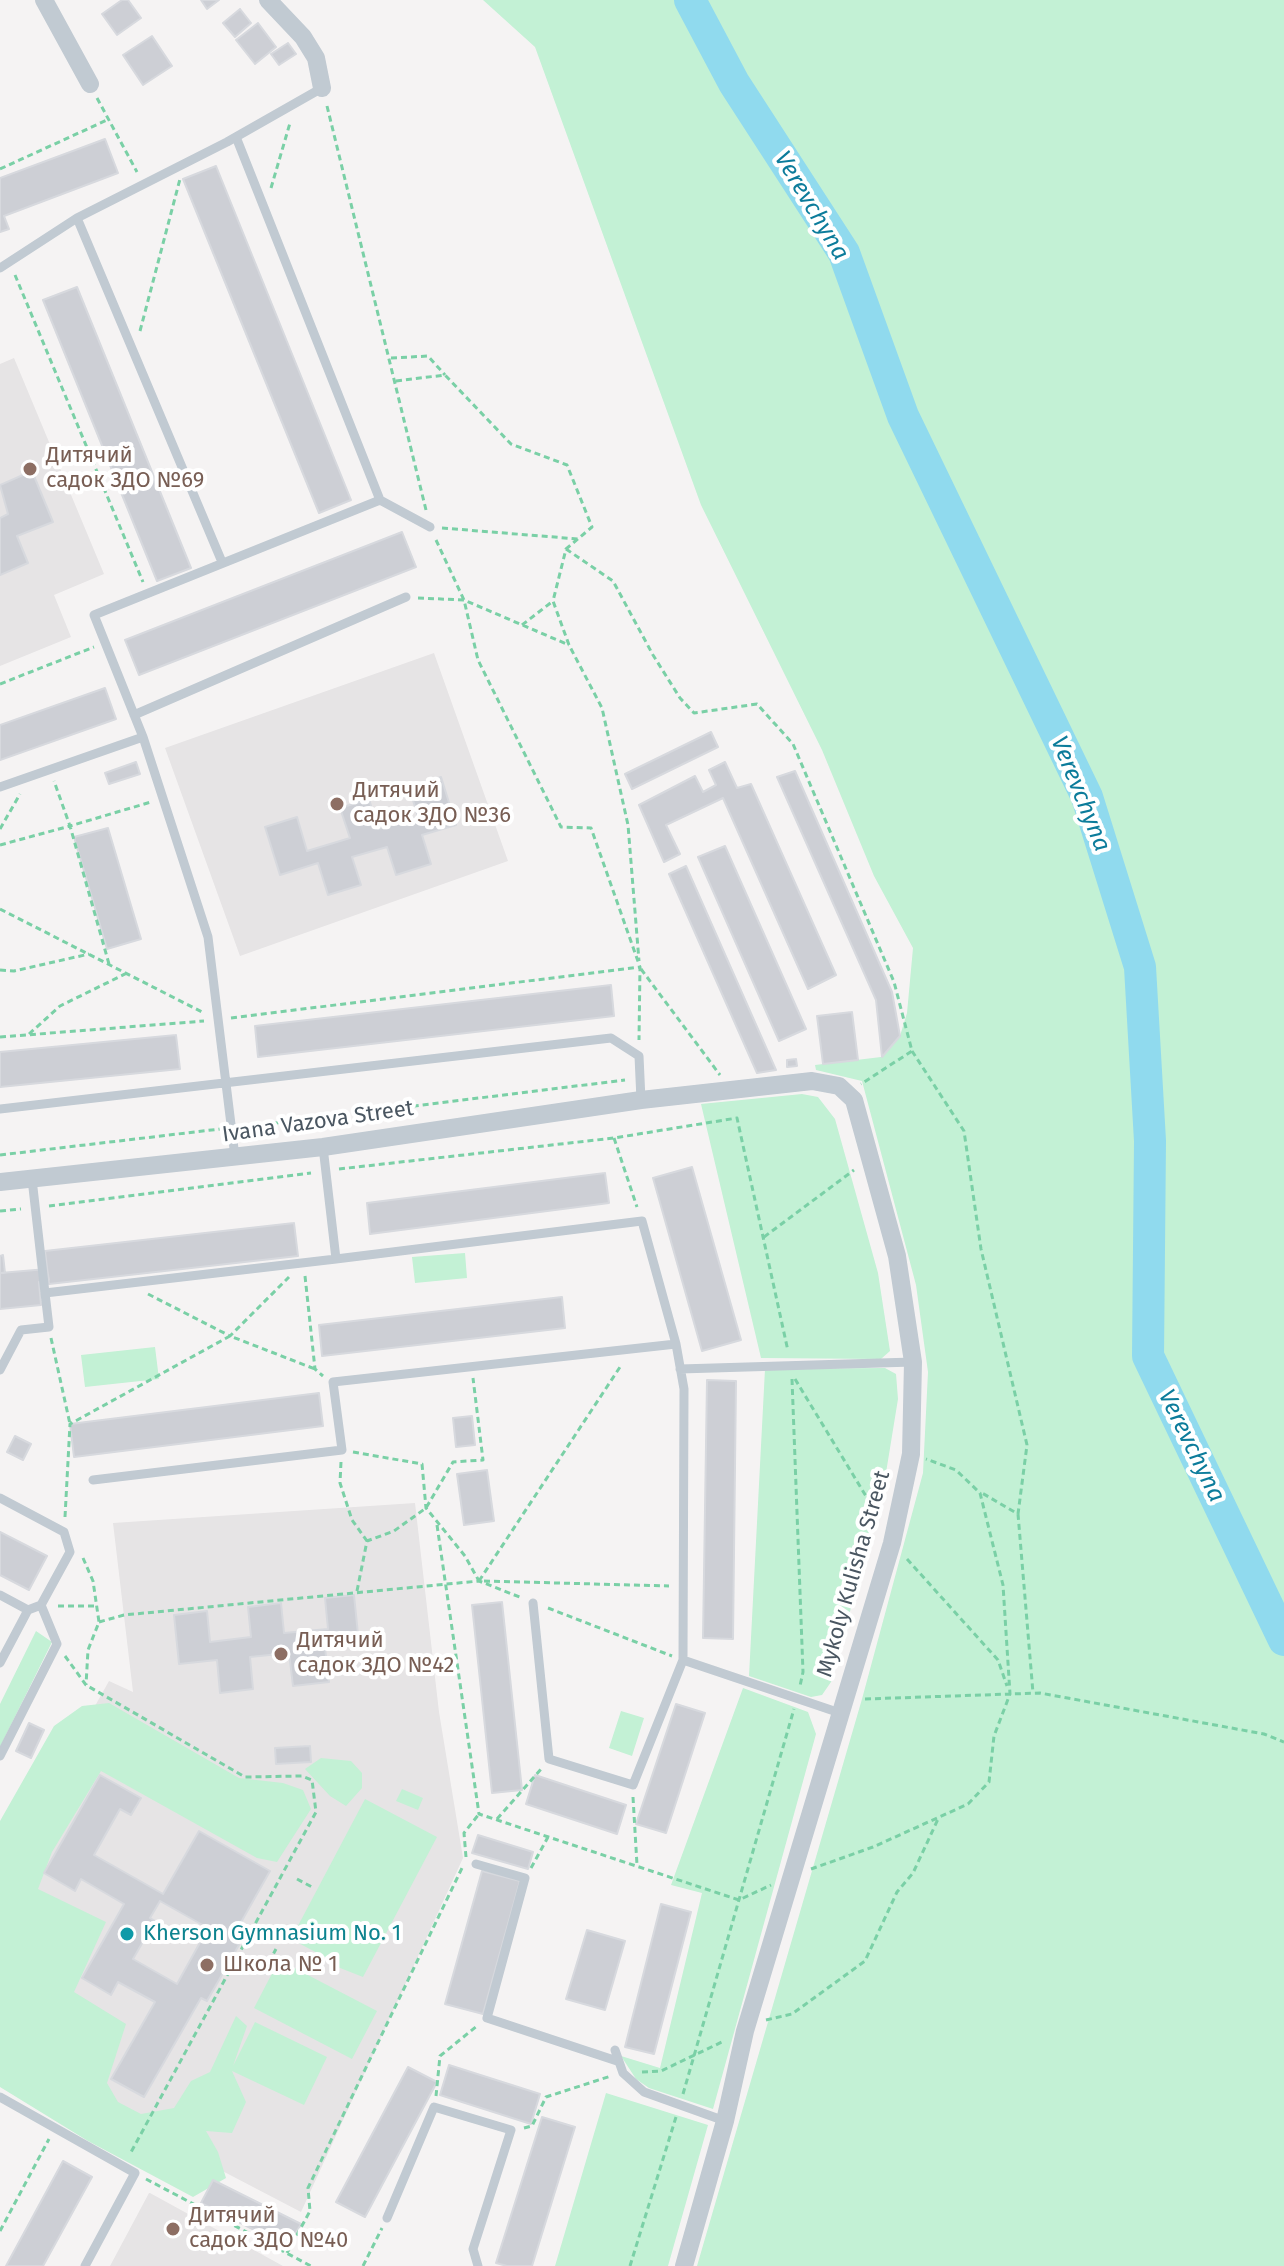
<!DOCTYPE html>
<meta charset="utf-8">
<style>
body{margin:0}
canvas{display:block;background:#f5f3f3}
</style>
<canvas width="1284" height="2266"></canvas>
<script>
const context = document.querySelector('canvas').getContext('2d');
context.lineJoin = 'round';
function fillPath(path, color) {
  context.fillStyle = color;
  context.fill(path, 'evenodd');
}
function poly(rows) {
  const path = new Path2D();
  for (const r of rows) {
    path.moveTo(r[0], r[1]);
    for (let i = 2; i < r.length; i += 2) path.lineTo(r[i], r[i + 1]);
  }
  return path;
}
function stroke(path, color, width, dash) {
  context.strokeStyle = color;
  context.lineWidth = width;
  context.lineCap = dash ? 'butt' : 'round';
  context.setLineDash(dash || []);
  context.stroke(path);
}
function drawText(font, color, halo, rows, align = 'center') {
  context.font = font + ' "Fira Sans",sans-serif';
  context.lineWidth = 8;
  context.setLineDash([]);
  context.textBaseline = 'middle';
  context.strokeStyle = halo;
  context.fillStyle = color;
  for (const [text, x, y, turn = 0] of rows) {
    context.save();
    context.translate(x, y);
    context.rotate((+turn || 0) * Math.PI / 180);
    context.textAlign = isNaN(turn) ? turn : align;
    if (halo) context.strokeText(text, 0, 0);
    context.fillText(text, 0, 0);
    context.restore();
  }
}
const education = poly([
 [14,358,104,574,54,595,71,637,0,666,0,364],
 [434,653,508,861,240,956,165,748],
 [415,1503,439,1712,463,1858,301,2212,0,2055,0,1875,109,1681,133,1692,113,1523],
 [149,2193,150,2193,283,2266,110,2266]
]);
const green = poly([
 [483,0,1284,0,1284,2266,697,2266,862,1699,923,1473,928,1372,916,1285,862,1081,816,1070,815,1065,881,1057,900,1036,907,1013,913,948,874,876,822,750,701,505,535,47],
 [802,1094,818,1097,835,1119,878,1273,890,1351,881,1359,761,1358,701,1104],
 [465,1253,467,1278,415,1283,412,1257],
 [155,1347,159,1379,85,1387,81,1355],
 [885,1368,896,1374,898,1399,884,1485,831,1682,822,1695,811,1697,749,1676,765,1369],
 [36,1631,52,1642,0,1747,0,1704],
 [743,1688,808,1712,816,1734,713,2109,649,2088,636,2079,621,2056,660,2068,702,1893,671,1885],
 [109,1703,239,1778,283,1783,303,1790,311,1809,277,1862,257,1858,101,1771,52,1852,38,1889,106,1922,74,1992,126,2024,107,2083,118,2102,141,2114,174,2108,191,2081,210,2072,236,2016,247,2026,233,2066,255,2022,327,2057,304,2105,232,2071,246,2102,232,2133,206,2131,218,2152,226,2178,193,2197,88,2141,0,2087,0,1821,54,1726,82,1706],
 [621,1711,644,1718,632,1756,609,1748],
 [321,1758,351,1761,362,1773,362,1788,346,1806,330,1796,305,1769],
 [402,1789,423,1798,418,1810,396,1801],
 [365,1799,437,1837,363,1977,335,1966,336,1963,291,1939],
 [279,1960,377,2011,352,2059,254,2008],
 [606,2093,708,2125,668,2266,555,2266]
]);
const river = poly([
 [690,0,734,83,844,253,903,416,1087,797,1140,967,1150,1141,1148,1356,1284,1640]
]);
const building = poly([
 [122,0,128,0,141,18,117,35,102,14,122,0],
 [201,0,219,0,207,9,201,0],
 [240,9,251,23,235,37,223,23,240,9],
 [258,23,276,47,255,64,236,40,258,23],
 [152,36,172,66,143,85,123,55,152,36],
 [288,43,296,54,279,65,271,54,288,43],
 [105,139,118,173,4,216,9,229,0,232,0,178,105,139],
 [216,166,351,500,319,513,183,179,216,166],
 [77,287,191,568,157,581,43,300,77,287],
 [32,471,53,522,17,536,28,563,0,575,0,518,8,514,0,485,32,471],
 [402,532,416,567,139,675,125,640,402,532],
 [105,688,116,719,0,760,0,725,105,688],
 [711,732,718,747,632,789,625,774,711,732],
 [136,762,140,774,109,784,105,773,136,762],
 [725,762,737,788,751,784,836,975,808,989,723,798,666,825,680,854,664,862,639,805,695,776,703,792,716,785,709,770,725,762],
 [795,771,892,992,900,1036,882,1057,876,1000,777,777,795,771],
 [441,777,456,825,422,835,431,864,396,875,387,847,352,857,361,885,328,895,318,863,280,875,265,827,297,817,307,851,350,838,340,808,369,799,378,829,418,817,409,787,441,777],
 [108,828,141,939,107,949,74,837,108,828],
 [725,846,806,1029,779,1041,698,857,725,846],
 [686,866,776,1070,757,1073,669,874,686,866],
 [611,985,614,1016,258,1057,255,1026,611,985],
 [852,1012,858,1060,823,1064,817,1016,852,1012],
 [176,1035,180,1069,0,1087,0,1052,176,1035],
 [796,1059,797,1066,787,1067,787,1060,796,1059],
 [692,1167,741,1340,702,1351,653,1178,692,1167],
 [605,1173,609,1203,370,1234,367,1203,605,1173],
 [294,1223,298,1256,49,1284,45,1251,294,1223],
 [3,1255,5,1273,0,1273,0,1256,3,1255],
 [47,1269,49,1280,39,1282,41,1305,0,1309,0,1273,47,1269],
 [562,1297,565,1328,322,1356,319,1325,562,1297],
 [707,1380,736,1381,733,1639,703,1638,707,1380],
 [319,1393,323,1426,74,1457,70,1424,319,1393],
 [472,1416,475,1445,456,1447,453,1418,472,1416],
 [15,1436,31,1444,23,1460,7,1452,15,1436],
 [487,1470,494,1521,464,1525,457,1474,487,1470],
 [0,1532,47,1556,29,1590,0,1575,0,1532],
 [354,1595,359,1644,325,1648,329,1682,293,1686,289,1653,250,1657,253,1689,220,1693,217,1660,179,1664,174,1615,207,1611,210,1642,251,1637,248,1607,281,1603,284,1633,328,1629,325,1598,354,1595],
 [502,1602,522,1790,492,1793,472,1605,502,1602],
 [676,1704,705,1713,666,1833,636,1824,676,1704],
 [29,1723,44,1730,31,1758,16,1751,29,1723],
 [310,1746,311,1762,276,1764,275,1748,310,1746],
 [100,1775,141,1798,131,1815,120,1809,94,1855,163,1894,199,1831,270,1871,231,1940,239,1945,207,2001,201,1998,144,2097,111,2079,155,2002,118,1982,111,1995,82,1978,124,1904,81,1879,75,1891,44,1873,100,1775],
 [160,1901,208,1928,177,1984,133,1959,155,1921,150,1918,160,1901],
 [535,1775,626,1805,617,1834,526,1804,535,1775],
 [478,1835,533,1852,528,1869,472,1853,478,1835],
 [482,1871,520,1881,483,2014,445,2004,482,1871],
 [661,1904,691,1912,654,2054,625,2047,661,1904],
 [587,1930,625,1941,605,2010,566,1999,587,1930],
 [449,2065,540,2094,531,2124,440,2095,449,2065],
 [408,2067,437,2082,365,2217,336,2202,408,2067],
 [542,2117,575,2127,532,2266,507,2266,496,2263,542,2117],
 [63,2161,92,2177,43,2266,6,2266,63,2161],
 [213,2180,301,2224,288,2247,201,2203,213,2180]
]);
const path = poly([
 [97,98,137,172],
 [327,106,426,510],
 [0,169,107,120],
 [271,188,290,123],
 [15,275,143,582],
 [140,331,180,179],
 [391,358,428,356,445,375],
 [396,381,445,375,511,444,567,465,592,527,566,549,553,601],
 [442,528,578,539],
 [436,540,464,600,478,660,561,827,591,828,640,967,639,1040],
 [566,549,613,581,653,655,680,698,694,713,757,704,793,744,894,982,912,1051,861,1084],
 [418,598,464,600,569,645],
 [522,625,553,601,569,645,602,708,628,825,639,961],
 [0,684,94,647],
 [0,829,20,794],
 [0,845,70,826,54,781],
 [0,909,204,1013],
 [109,964,70,826,151,802],
 [641,969,720,1075],
 [0,970,14,971,89,954],
 [231,1018,640,967],
 [29,1034,60,1006,127,973],
 [0,1037,204,1021],
 [912,1051,964,1131,981,1249,1027,1445,1018,1514,982,1493],
 [244,1127,625,1080],
 [614,1138,637,1207],
 [0,1155,220,1129],
 [339,1169,614,1138,737,1118,788,1351],
 [49,1206,311,1173],
 [0,1211,21,1209],
 [764,1237,854,1170],
 [305,1276,315,1369,323,1376],
 [148,1294,230,1336,289,1277],
 [51,1338,70,1424],
 [792,1379,803,1672,800,1686],
 [795,1379,878,1516],
 [353,1452,422,1464,426,1508,465,1556,479,1581],
 [341,1462,340,1483,352,1520,367,1541],
 [1018,1514,1033,1693],
 [65,1517,70,1424,230,1336,315,1369],
 [437,1525,479,1814,739,1900,771,1885],
 [83,1558,93,1581,99,1622,88,1650,86,1685],
 [907,1559,998,1660,1007,1686],
 [479,1581,622,1364],
 [484,1581,669,1586],
 [357,1591,367,1541,394,1531,426,1508,453,1462,483,1460,473,1378],
 [58,1606,98,1606],
 [548,1608,672,1656],
 [99,1622,124,1615,479,1581,522,1598],
 [65,1656,86,1685,245,1777,302,1776,312,1780,316,1812,130,2154],
 [865,1699,1040,1693,1264,1734,1284,1742],
 [633,1797,637,1865],
 [497,1819,542,1768],
 [466,1857,464,1833,479,1814],
 [531,1868,548,1837],
 [811,1869,873,1847,968,1804,989,1782,994,1736,1010,1694,1003,1585,980,1493,956,1470,926,1459],
 [297,1879,312,1887],
 [264,1971,276,1949],
 [766,2020,792,2014,865,1961,897,1892,913,1873,939,1817],
 [642,2072,661,2071,724,2041],
 [683,2094,794,1709],
 [436,2096,440,2056,477,2026],
 [524,2128,532,2126,546,2097,611,2076],
 [146,2179,311,2266],
 [0,2231,49,2139],
 [287,2253,310,2211,308,2188,462,1868],
 [363,2266,382,2228],
 [630,2266,676,2117]
]);
const service = poly([
 [236,137,380,500,430,527],
 [77,218,222,562],
 [0,268,77,218,227,142,322,88],
 [134,715,406,597],
 [143,737,94,615,380,500],
 [0,787,143,737,208,937,235,1157],
 [0,1109,611,1038,639,1056,641,1100],
 [32,1179,45,1293,336,1259,323,1147],
 [680,1369,913,1362],
 [0,1370,21,1330,49,1327,45,1293],
 [93,1480,342,1450,333,1382,676,1344,642,1221,336,1259],
 [0,1498,64,1532,70,1552,41,1605,28,1610],
 [0,1595,28,1610,0,1663],
 [533,1603,549,1759,633,1785,683,1660,684,1389,676,1344],
 [683,1660,840,1713],
 [0,1756,57,1644,41,1605],
 [476,1864,525,1878,487,2018,617,2061],
 [615,2050,623,2073,644,2092,725,2121],
 [0,2097,135,2173,85,2266],
 [387,2218,434,2107,511,2130,473,2249,478,2266]
]);
const minor = poly([
 [44,0,90,84],
 [268,0,303,37,316,58,322,88],
 [0,1182,323,1147,641,1100,812,1081,839,1086,854,1100,897,1256,913,1362,911,1454,892,1543,745,2031,725,2121,684,2266]
]);
const markers = [
 [30,469,8,"#8d6e63"],
 [337,804,8,"#8d6e63"],
 [281,1654,8,"#8d6e63"],
 [127,1934,8,"#0f9aa8"],
 [207,1965,8,"#8d6e63"],
 [173,2229,8,"#8d6e63"]
];
const educationNames = [
 ["Дитячий",46,456],
 ["садок ЗДО №69",46,481],
 ["Дитячий",353,791],
 ["садок ЗДО №36",353,816],
 ["Дитячий",297,1641],
 ["садок ЗДО №42",297,1666],
 ["Школа № 1",223,1965],
 ["Дитячий",189,2216],
 ["садок ЗДО №40",189,2241]
];
const streetNames = [
 ["Ivana Vazova Street",318,1122,-8],
 ["Mykoly Kulisha Street",854,1574,-74]
];
const cultureNames = [
 ["Kherson Gymnasium No. 1",143,1934]
];
const waterNames = [
 ["Verevchyna",811,206,59],
 ["Verevchyna",1080,794,68],
 ["Verevchyna",1191,1446,64]
];
fillPath(education, '#e6e4e5');
fillPath(green, '#c3f1d5');
stroke(river, '#90daee', 32);
fillPath(building, '#cdcfd5');
stroke(building, '#d7d9de', 2);
stroke(path, '#7ad0a6', 3, [6, 4]);
stroke(service, '#c1cad2', 9);
stroke(minor, '#c1cad2', 18);
for (const [x, y, r, color] of markers) {
  const dot = new Path2D();
  dot.arc(x, y, r, 0, 2 * Math.PI);
  context.fillStyle = color;
  context.fill(dot);
  stroke(dot, '#fff', 3);
}
drawText('22px', '#785e54', '#fff', educationNames, 'left');
drawText('22px', '#4a5661', '#fff', streetNames);
drawText('22px', '#0d838f', '#fff', cultureNames, 'left');
drawText('italic 24px', '#0c7c9b', '#fff', waterNames);
</script>
